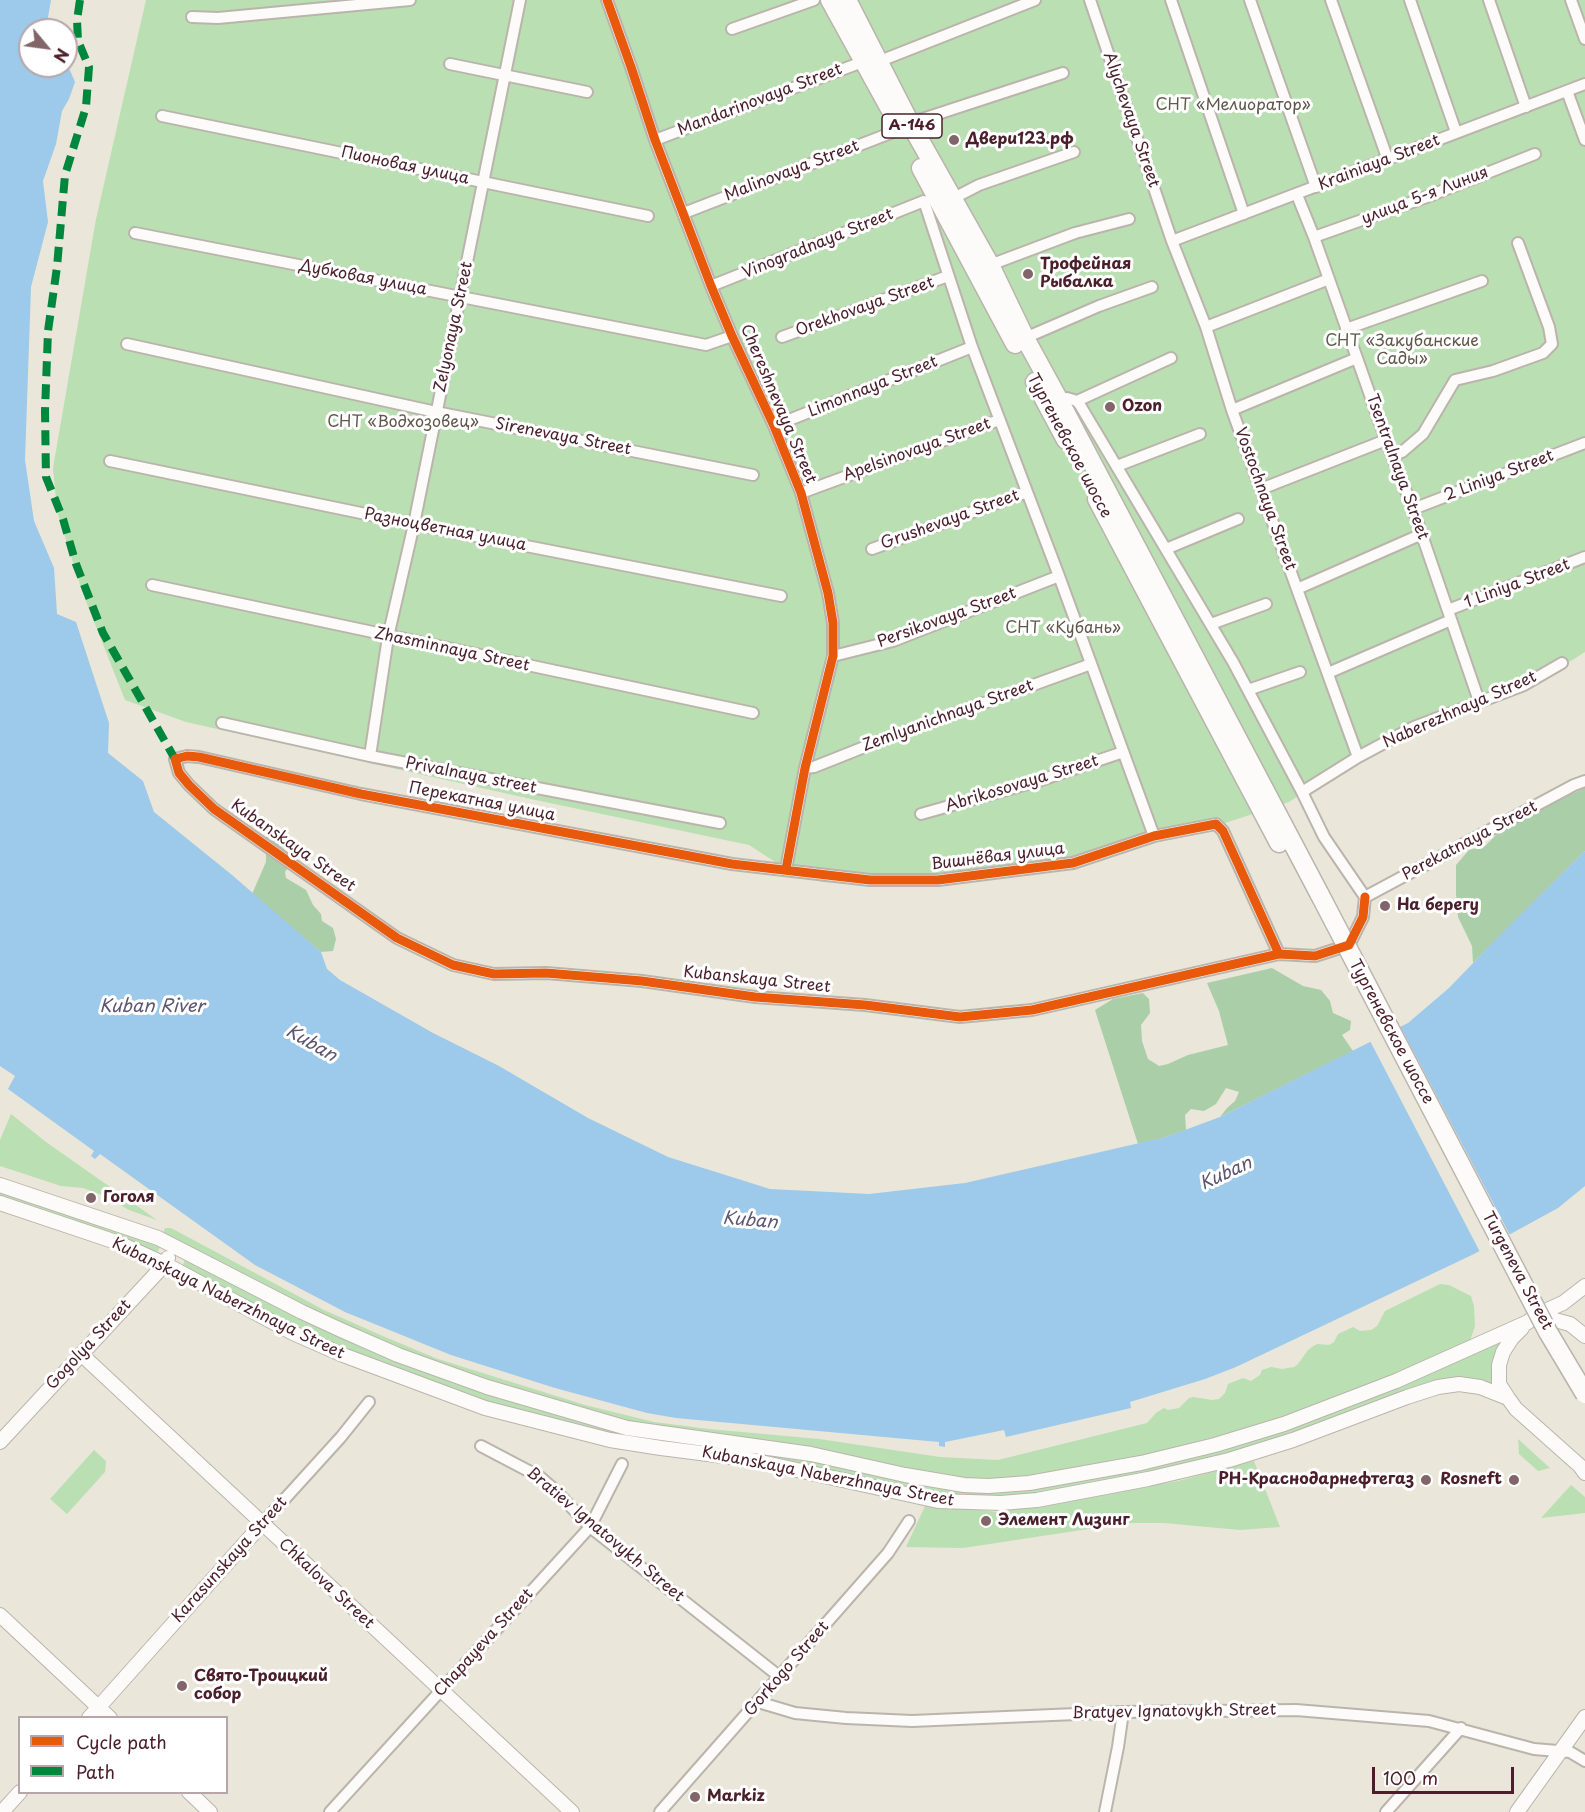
<!DOCTYPE html>
<meta charset="utf-8">
<style>
body{margin:0}
#map{position:relative;width:1585px;height:1812px;overflow:hidden;background:#eae6d9;font-family:"Playpen Sans",sans-serif}
canvas{display:block}
.legend{position:absolute;left:18px;top:1716px;width:210px;height:78px;box-sizing:border-box;background:#fff;border:2px solid #b7a5aa;margin:0;padding:8px 10px;list-style:none;font-size:18px;color:#4a1f2b}
.legend li{display:flex;align-items:center;gap:12px;height:30px}
.legend b{width:30px;border:2px solid #b7a5aa}
.north{position:absolute;left:18px;top:18px;width:60px;height:60px;box-sizing:border-box;background:#fff;border:2px solid #b7a5aa;border-radius:50%;rotate:119deg;font-size:16px;font-weight:700;line-height:24px;text-align:center;color:#4a1f2b}
.north::after{content:'';display:block;margin:auto;width:21px;height:27px;background:#826568;clip-path:polygon(50% 0,100% 100%,50% 72%,0 100%)}
.scale{position:absolute;left:1372px;top:1767px;width:142px;height:27px;box-sizing:border-box;border:3px solid #4a1f2b;border-top:0;padding-left:8px;font-size:18px;line-height:21px;white-space:nowrap;color:#4a1f2b;-webkit-text-stroke:4px #fff;paint-order:stroke}
</style>
<div id="map">
<canvas width="1585" height="1812"></canvas>
<ul class="legend">
<li><b style="height:8px;background:#e8590c"></b>Cycle path</li>
<li><b style="height:8px;background:#00873e"></b>Path</li>
</ul>
<div class="north">N</div>
<div class="scale">100 m</div>
</div>
<script>
const context = document.querySelector('canvas').getContext('2d');
context.lineJoin = 'round';
function fillPath(path, color) {
  context.fillStyle = color;
  context.fill(path, 'evenodd');
}
function poly(rows) {
  const path = new Path2D();
  for (const r of rows) {
    path.moveTo(r[0], r[1]);
    for (let i = 2; i < r.length; i += 2) path.lineTo(r[i], r[i + 1]);
  }
  return path;
}
function stroke(path, color, width, dash) {
  context.strokeStyle = color;
  context.lineWidth = width;
  context.lineCap = dash ? 'butt' : 'round';
  context.setLineDash(dash || []);
  context.stroke(path);
}
function drawText(font, color, halo, rows, align = 'center') {
  context.font = font + ' "Playpen Sans",sans-serif';
  context.lineWidth = 6;
  context.setLineDash([]);
  context.textBaseline = 'middle';
  context.strokeStyle = halo;
  context.fillStyle = color;
  for (const [text, x, y, turn = 0] of rows) {
    context.save();
    context.translate(x, y);
    context.rotate((+turn || 0) * Math.PI / 180);
    context.textAlign = isNaN(turn) ? turn : align;
    if (halo) context.strokeText(text, 0, 0);
    context.fillText(text, 0, 0);
    context.restore();
  }
}
const green = poly([
 [146,0,1585,0,1585,652,1566,664,1415,730,1358,757,1289,802,1219,825,1077,865,934,883,883,886,823,882,786,869,749,845,531,799,186,722,125,700,82,591,57,511,53,468,96,219],
 [11,1114,46,1142,157,1220,129,1210,105,1196,83,1188,61,1186,0,1166,0,1140],
 [0,1191,159,1244,160,1247,158,1251,154,1252,0,1198],
 [165,1228,171,1228,324,1310,385,1337,438,1359,585,1405,654,1422,709,1429,819,1439,940,1457,998,1460,1147,1423,1156,1413,1164,1408,1168,1410,1179,1408,1189,1398,1193,1397,1212,1400,1219,1399,1225,1393,1228,1384,1243,1378,1251,1381,1260,1375,1262,1370,1271,1367,1282,1369,1294,1367,1298,1364,1308,1350,1312,1347,1317,1344,1329,1345,1334,1342,1338,1334,1353,1327,1360,1331,1371,1330,1377,1326,1385,1311,1440,1284,1449,1285,1471,1296,1474,1306,1475,1326,1469,1344,1318,1405,1260,1425,1138,1457,1017,1478,989,1481,964,1479,632,1423,561,1404,435,1364,308,1309,163,1233],
 [186,1258,473,1387,737,1447,998,1490,1324,1415,1484,1350,1505,1339,1497,1390,1472,1380,1236,1452,1158,1471,1077,1487,1010,1497,947,1496,768,1457,624,1437,568,1426,461,1394,359,1356,298,1330,185,1267,183,1264],
 [1518,1439,1550,1468,1538,1471,1519,1454],
 [94,1450,106,1461,105,1472,67,1514,50,1499],
 [1254,1461,1280,1527,1240,1530,1164,1523,1128,1523,963,1548,906,1547,926,1504,997,1512,1178,1481],
 [1571,1485,1585,1497,1585,1513,1541,1518]
]);
const forest = poly([
 [1585,788,1585,851,1473,963,1472,946,1458,917,1456,894,1456,865,1469,850,1485,846,1499,832,1567,796],
 [272,834,281,846,294,859,285,872,286,878,306,890,313,905,321,914,322,921,333,928,336,939,333,951,321,952,252,894,266,862,266,836],
 [1272,968,1303,986,1321,990,1330,1001,1333,1013,1351,1021,1350,1030,1342,1035,1353,1051,1220,1117,1227,1108,1235,1101,1239,1092,1226,1088,1216,1104,1204,1111,1191,1109,1185,1115,1186,1130,1166,1137,1138,1144,1095,1010,1113,999,1143,993,1149,999,1150,1013,1141,1025,1142,1041,1148,1059,1159,1066,1168,1064,1188,1055,1228,1045,1219,1011,1207,983]
]);
const water = poly([
 [0,0,51,0,48,17,53,30,30,30,30,66,66,66,66,61,75,82,69,99,62,111,56,144,43,181,48,222,31,287,25,460,34,521,54,568,57,614,76,622,109,723,108,753,143,781,154,812,232,875,321,952,327,969,340,980,433,1033,499,1066,588,1118,668,1157,770,1189,869,1194,965,1183,1166,1137,1220,1117,1408,1023,1449,988,1506,929,1585,851,1585,1186,1558,1208,1474,1254,1236,1367,1205,1379,1130,1402,1131,1408,1006,1437,1004,1430,945,1442,945,1447,939,1446,939,1442,676,1418,647,1413,555,1388,451,1355,345,1312,255,1265,100,1154,95,1159,91,1156,94,1151,8,1089,15,1076,0,1066]
]);
const pier = poly([
 [1399,1024,1511,1237,1481,1254,1369,1039]
]);
const street = poly([
 [607,0,631,67,655,140,711,286,732,336,774,426,801,493,828,593,833,623,833,656,805,768,786,869],
 [1090,0,1172,241,1206,327,1232,410,1358,757],
 [1171,0,1244,214],
 [1250,0,1316,187],
 [1331,0,1388,160],
 [1410,0,1456,132],
 [1489,0,1526,107],
 [1571,0,1585,39],
 [192,17,218,18,410,0],
 [732,29,814,0],
 [880,61,1035,0],
 [450,64,587,92],
 [1567,91,1585,140],
 [162,116,648,216],
 [910,123,1063,73],
 [655,140,865,61],
 [1297,195,1314,237,1386,440,1413,509,1479,701],
 [952,199,979,185,1074,152],
 [684,213,901,129],
 [135,233,706,345,732,336],
 [1314,237,1424,198,1535,154],
 [1172,241,1585,84],
 [990,265,1075,233,1129,219],
 [711,286,924,201,972,347,1059,576,1154,836],
 [1206,327,1329,279],
 [1346,329,1482,281],
 [782,337,948,276],
 [1025,338,1099,306,1152,287],
 [127,344,436,412,753,475],
 [1077,401,1171,358],
 [1060,402,1067,398,1077,401,1080,405,1233,662,1302,792,1324,837,1365,897],
 [1232,410,1357,358],
 [774,426,972,347],
 [1392,455,1402,452,1423,434,1455,380,1493,371,1543,353,1552,344,1549,327,1518,243],
 [110,461,414,524,781,596],
 [1117,466,1200,434],
 [1261,489,1386,440],
 [801,493,999,420],
 [1413,509,1585,443],
 [872,549,1027,492],
 [1166,549,1238,519],
 [152,585,753,713],
 [1297,589,1422,534],
 [1448,610,1585,557],
 [1211,624,1266,604],
 [833,656,893,641,1059,576],
 [1328,673,1451,620],
 [1248,690,1300,672],
 [222,723,370,756,720,823],
 [370,756,388,637,414,524,520,0],
 [805,768,814,767,882,740,1091,664],
 [1302,792,1358,757,1414,727,1524,685,1562,663],
 [921,814,1038,781,1123,752],
 [1365,897,1574,785,1585,781],
 [1279,954,1223,831,1216,824,1154,836,1073,863,938,880,870,880,732,864,361,794,199,757,187,756,175,759,179,773,189,785,214,809,397,938,453,965,494,974,546,973,642,981,755,997,865,1005,960,1017,1032,1010,1279,954,1315,956,1349,945,1363,917,1365,897],
 [481,1446,540,1477,556,1491,590,1527,780,1677],
 [262,1524,341,1437,369,1402],
 [758,1702,795,1713,846,1718,912,1721,1123,1712,1296,1710,1429,1721,1534,1749,1570,1752,1585,1761],
 [330,1812,590,1527,622,1464],
 [660,1812,888,1553,909,1521],
 [1105,1812,1118,1747,1123,1712],
 [1386,1812,1461,1728]
]);
const secondary = poly([
 [0,1185,158,1238,302,1312,341,1330,398,1355,487,1387,627,1428,811,1454,905,1475,964,1485,989,1486,1029,1483,1141,1463,1215,1445,1284,1424,1396,1381,1528,1322,1536,1315,1563,1303,1585,1286],
 [0,1203,119,1243,165,1264,293,1333,343,1355,485,1408,610,1440,661,1448,747,1459,938,1501,1001,1503,1037,1500,1148,1479,1229,1460,1293,1440,1407,1397,1438,1387,1459,1384,1480,1387,1508,1398,1516,1409,1580,1466,1585,1473],
 [1536,1315,1570,1324,1585,1336],
 [81,1354,572,1812],
 [1508,1398,1499,1384,1499,1365,1503,1352,1512,1338,1522,1328],
 [0,1442,165,1264,168,1258],
 [0,1615,110,1718],
 [89,1718,262,1524],
 [189,1792,210,1812],
 [2,1812,20,1792],
 [1517,1812,1585,1717]
]);
const highway = poly([
 [830,0,890,109],
 [847,0,910,123,990,265,1025,338,1060,402,1320,895],
 [921,168,1015,344],
 [1035,382,1066,440],
 [1097,499,1279,843]
]);
const highwayBridge = poly([
 [1320,895,1548,1332,1585,1394]
]);
const quiet = poly([
 [80,0,77,20,78,41,89,67,86,107,65,175,57,267,48,331,45,411,46,477,63,519,76,564,103,633,175,759]
]);
const cycleway = poly([
 [607,0,631,67,655,140,711,286,732,336,774,426,801,493,828,593,833,623,833,656,805,768,786,869],
 [1279,954,1223,831,1216,824,1154,836,1073,863,938,880,870,880,732,864,361,794,199,757,187,756,175,759,179,773,189,785,214,809,397,938,453,965,494,974,546,973,642,981,755,997,865,1005,960,1017,1032,1010,1279,954,1315,956,1349,945,1363,917,1365,897]
]);
const markers = [
 [954,140,6,"#826568"],
 [1028,274,6,"#826568"],
 [1110,407,6,"#826568"],
 [1385,906,6,"#826568"],
 [91,1198,6,"#826568"],
 [1426,1480,6,"#826568"],
 [1514,1480,6,"#826568"],
 [986,1521,6,"#826568"],
 [182,1686,6,"#826568"],
 [695,1797,6,"#826568"]
];
const shields = [
 [912,126,60]
];
const shieldNames = [
 ["А-146",912,126]
];
const streetNames = [
 ["Mandarinovaya Street",760,100,-21],
 ["Alychevaya Street",1131,120,71],
 ["Krainiaya Street",1379,163,-21],
 ["Пионовая улица",405,166,12],
 ["Malinovaya Street",792,171,-21],
 ["улица 5-я Линия",1425,196,-21],
 ["Vinogradnaya Street",818,244,-22],
 ["Дубковая улица",363,278,11],
 ["Orekhovaya Street",865,307,-20],
 ["Zelyonaya Street",454,327,-78],
 ["Limonnaya Street",873,387,-22],
 ["Chereshnevaya Street",778,404,67],
 ["Sirenevaya Street",563,437,11],
 ["Тургеневское шоссе",1069,446,62],
 ["Apelsinovaya Street",917,450,-20],
 ["Tsentralnaya Street",1397,467,70],
 ["2 Liniya Street",1499,476,-21],
 ["Vostochnaya Street",1265,499,70],
 ["Grushevaya Street",950,520,-20],
 ["Разноцветная улица",445,530,11],
 ["1 Liniya Street",1517,584,-21],
 ["Persikovaya Street",947,618,-20],
 ["Zhasminnaya Street",452,650,12],
 ["Naberezhnaya Street",1460,710,-24],
 ["Zemlyanichnaya Street",948,716,-20],
 ["Privalnaya street",471,776,11],
 ["Abrikosovaya Street",1022,784,-17],
 ["Перекатная улица",482,802,11],
 ["Perekatnaya Street",1470,841,-28],
 ["Kubanskaya Street",293,846,35],
 ["Вишнёвая улица",998,857,-7],
 ["Kubanskaya Street",757,980,6],
 ["Тургеневское шоссе",1391,1032,62],
 ["Turgeneva Street",1517,1271,62],
 ["Kubanskaya Naberzhnaya Street",228,1299,26],
 ["Gogolya Street",89,1345,-47],
 ["Kubanskaya Naberzhnaya Street",828,1477,11],
 ["Bratiev Ignatovykh Street",605,1535,40],
 ["Karasunskaya Street",230,1560,-48],
 ["Chkalova Street",326,1584,43],
 ["Chapayeva Street",484,1643,-48],
 ["Gorkogo Street",787,1669,-49],
 ["Bratyev Ignatovykh Street",1174,1712,-1]
];
const parkNames = [
 ["СНТ «Мелиоратор»",1233,106],
 ["СНТ «Закубанские",1402,342],
 ["Сады»",1402,360],
 ["СНТ «Водхозовец»",403,423],
 ["СНТ «Кубань»",1063,629]
];
const poiNames = [
 ["Двери123.рф",966,140],
 ["Трофейная",1040,265],
 ["Рыбалка",1040,283],
 ["Ozon",1122,407],
 ["На берегу",1397,906],
 ["Гоголя",103,1198],
 ["РН-Краснодарнефтегаз",1414,1480,"right"],
 ["Rosneft",1502,1480,"right"],
 ["Элемент Лизинг",998,1521],
 ["Свято-Троицкий",194,1677],
 ["собор",194,1695],
 ["Markiz",707,1797]
];
const waterNames = [
 ["Kuban River",152,1007],
 ["Kuban",311,1044,30],
 ["Kuban",1226,1174,-25],
 ["Kuban",750,1221,5]
];
fillPath(green, '#badfb3');
fillPath(forest, '#aacea7');
fillPath(water, '#9dc9ea');
fillPath(pier, '#eae6d9');
stroke(street, '#bbb4ac', 14);
stroke(secondary, '#bbb4ac', 16);
stroke(highway, '#bbb4ac', 21);
stroke(street, '#fcfbf9', 10);
stroke(secondary, '#fcfbf9', 14);
stroke(highway, '#fcfbf9', 18);
stroke(highwayBridge, '#bbb4ac', 21, []);
stroke(highwayBridge, '#fcfbf9', 18);
stroke(quiet, '#00873e', 8, [15, 8]);
stroke(cycleway, '#e8590c', 9);
for (const [x, y, r, color] of markers) {
  const dot = new Path2D();
  dot.arc(x, y, r, 0, 2 * Math.PI);
  context.fillStyle = color;
  context.fill(dot);
  stroke(dot, '#fff', 2);
}
for (const [x, y, w] of shields) {
  const box = new Path2D();
  box.roundRect(x - w / 2, y - 12, w, 24, 4.5);
  context.fillStyle = '#fff';
  context.fill(box);
  stroke(box, '#4a1f2b', 1.5);
}
drawText('bold 15px', '#4a1f2b', null, shieldNames);
drawText('16px', '#4a1f2b', '#fff', streetNames);
drawText('16px', '#60574a', '#fff', parkNames);
drawText('bold 16px', '#4a1f2b', '#fff', poiNames, 'left');
drawText('italic 18px', '#5c5670', '#fff', waterNames);
</script>
